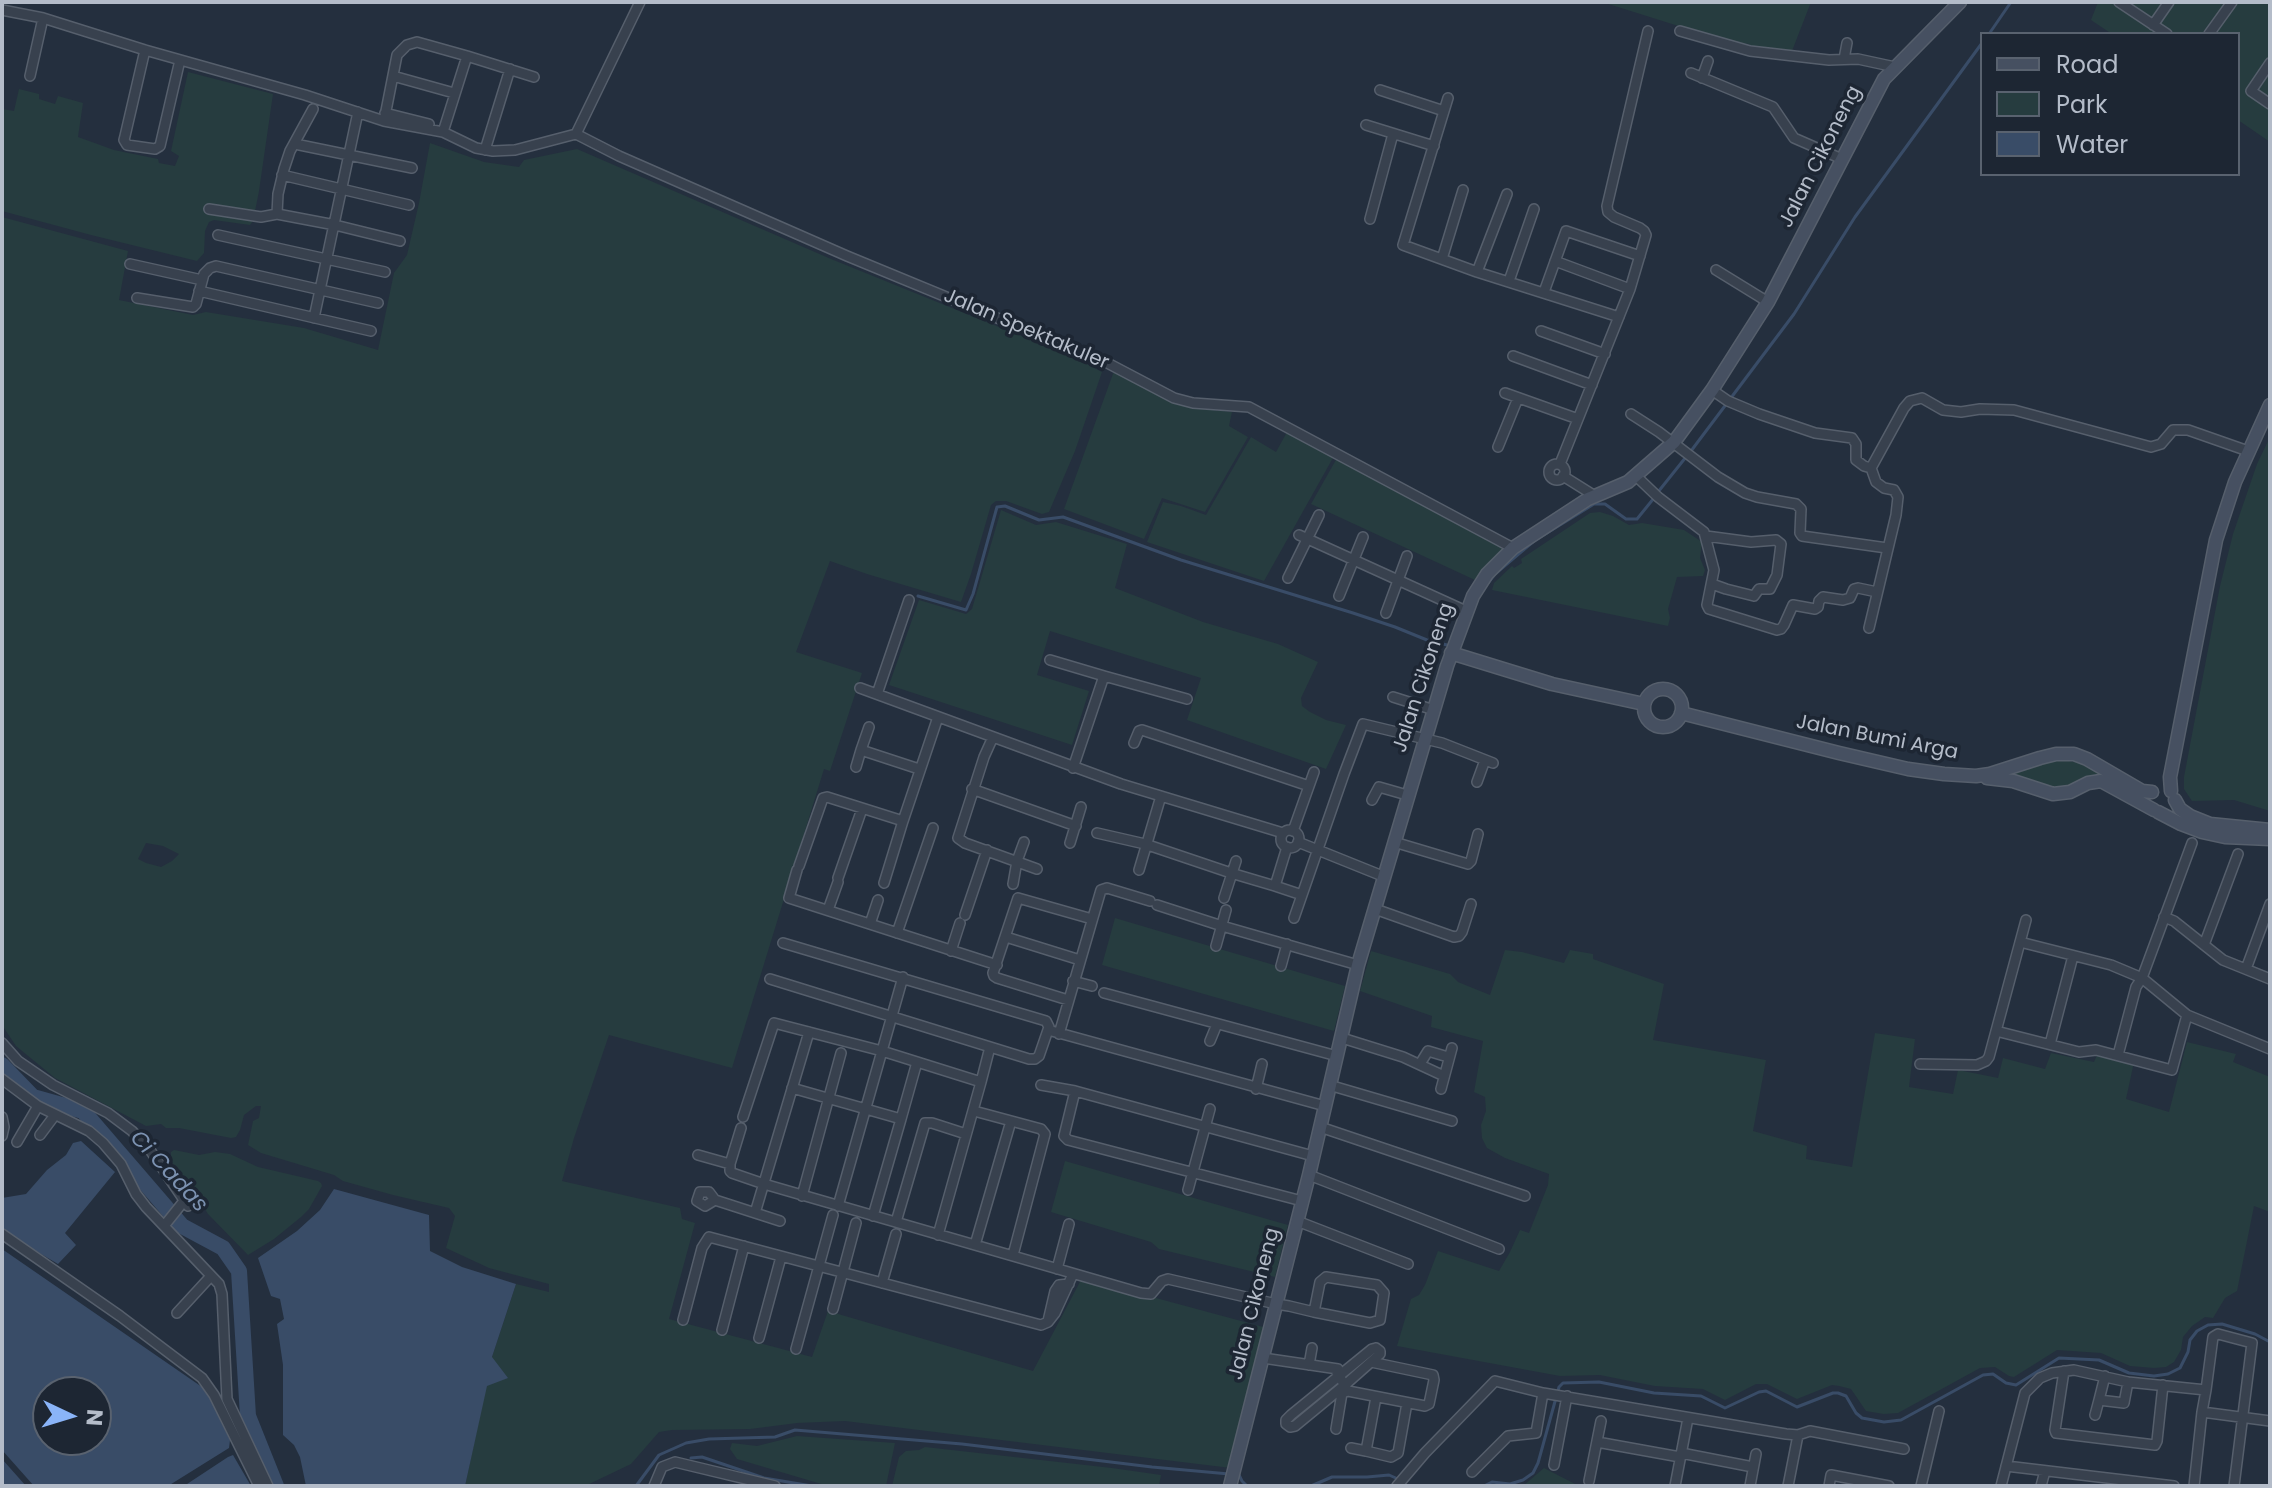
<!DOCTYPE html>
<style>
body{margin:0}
#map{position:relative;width:2272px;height:1488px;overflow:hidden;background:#242f3e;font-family:Poppins,sans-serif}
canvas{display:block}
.frame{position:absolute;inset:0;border:4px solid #b4bcc9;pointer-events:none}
.legend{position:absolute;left:1980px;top:32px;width:260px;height:144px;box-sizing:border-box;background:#1d2633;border:2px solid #59626f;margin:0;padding:10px 14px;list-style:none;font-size:24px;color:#b4bcc9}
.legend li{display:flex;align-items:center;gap:16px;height:40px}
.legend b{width:40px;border:2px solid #59626f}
.north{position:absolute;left:32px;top:1376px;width:80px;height:80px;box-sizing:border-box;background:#1d2633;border:2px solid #59626f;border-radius:50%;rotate:94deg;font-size:22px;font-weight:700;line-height:32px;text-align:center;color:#b4bcc9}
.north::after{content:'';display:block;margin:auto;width:28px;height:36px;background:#8ab4f8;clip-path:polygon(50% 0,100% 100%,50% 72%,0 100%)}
</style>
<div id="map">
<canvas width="2272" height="1488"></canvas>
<div class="frame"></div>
<ul class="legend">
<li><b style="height:10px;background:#465061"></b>Road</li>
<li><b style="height:22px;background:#263c3f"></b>Park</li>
<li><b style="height:22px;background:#394c67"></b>Water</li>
</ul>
<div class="north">N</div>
</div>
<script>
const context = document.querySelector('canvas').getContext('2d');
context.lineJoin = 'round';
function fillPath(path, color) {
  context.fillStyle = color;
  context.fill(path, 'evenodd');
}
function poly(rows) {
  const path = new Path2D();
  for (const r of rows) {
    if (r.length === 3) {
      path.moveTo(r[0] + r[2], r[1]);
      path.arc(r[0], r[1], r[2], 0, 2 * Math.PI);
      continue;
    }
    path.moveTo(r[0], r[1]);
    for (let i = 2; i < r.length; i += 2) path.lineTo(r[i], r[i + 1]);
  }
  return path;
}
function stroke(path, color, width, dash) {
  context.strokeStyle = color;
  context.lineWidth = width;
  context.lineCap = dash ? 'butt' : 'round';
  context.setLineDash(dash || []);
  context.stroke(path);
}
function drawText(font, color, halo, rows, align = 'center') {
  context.font = font + ' Poppins,sans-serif';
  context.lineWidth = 7;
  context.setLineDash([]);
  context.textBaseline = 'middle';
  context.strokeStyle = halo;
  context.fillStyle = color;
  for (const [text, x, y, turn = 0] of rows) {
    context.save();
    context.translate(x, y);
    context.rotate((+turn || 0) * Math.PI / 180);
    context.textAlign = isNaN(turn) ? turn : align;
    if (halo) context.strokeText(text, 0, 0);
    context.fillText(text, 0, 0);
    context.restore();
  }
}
const green = poly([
 [1602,2,1811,2,1792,51,1750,46,1750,44,1740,43,1739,45],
 [2098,2,2270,2,2270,142,2238,120,2238,34,2112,34,2091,20],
 [188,72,273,94,259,191,253,221,250,225,214,220,209,222,205,231,204,253,197,261,91,235,2,211,2,109,14,111,19,89,39,94,39,99,55,104,58,96,83,103,78,137,114,150,158,159,159,163,175,166,179,156,171,151],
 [430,143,484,162,519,167,524,160,577,149,831,259,1078,359,1102,372,1075,451,1049,512,1042,514,1006,501,996,501,991,505,971,574,961,602,867,574,830,561,796,652,862,673,830,771,824,769,732,1068,609,1035,574,1138,562,1181,680,1208,682,1219,695,1223,669,1319,812,1357,828,1311,1033,1371,1082,1278,1267,1328,1231,1468,845,1421,797,1423,750,1429,672,1430,659,1432,631,1464,585,1486,465,1486,492,1357,516,1284,549,1292,549,1284,489,1268,446,1248,455,1216,449,1208,393,1195,343,1181,334,1175,261,1153,248,1145,253,1121,259,1118,261,1106,256,1106,244,1115,240,1130,236,1137,231,1138,179,1128,166,1128,161,1124,146,1126,55,1078,16,1046,2,1025,2,217,128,251,119,300,193,315,206,312,304,328,378,350,394,273,407,255,419,203],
 [146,843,163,846,179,854,172,861,161,867,146,863,138,859],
 [1114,371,1170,401,1195,408,1232,412,1229,426,1248,437,1205,512,1162,498,1144,539,1064,509],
 [1287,432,1334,456,1264,581,1147,542,1163,502,1181,506,1206,515,1251,437,1276,452],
 [2270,437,2270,811,2234,800,2192,801,2184,789,2184,777,2220,586,2233,534,2257,464],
 [1337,458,1420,501,1504,549,1475,580,1311,504],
 [1001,510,1036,525,1056,522,1127,544,1115,588,1203,622,1278,644,1318,662,1301,698,1302,706,1310,712,1326,720,1346,725,1326,769,1187,720,1201,678,1050,631,1037,675,1089,691,1072,745,889,685,919,600,966,614,972,609],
 [1600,512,1613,516,1629,525,1642,523,1684,530,1702,542,1700,558,1705,570,1703,576,1677,577,1668,609,1670,618,1668,626,1492,590,1494,583,1512,566,1514,568,1522,563,1521,559,1590,513],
 [2057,759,2081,763,2139,794,2106,779,2063,791,2004,777],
 [1115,918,1345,986,1334,1031,1102,965],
 [1505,950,1522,952,1564,963,1570,950,1593,954,1593,959,1664,984,1653,1040,1766,1060,1753,1131,1807,1146,1806,1159,1852,1167,1875,1033,1915,1039,1909,1087,1953,1094,1958,1070,1998,1078,2003,1058,2045,1069,2051,1053,2094,1062,2097,1055,2134,1062,2126,1099,2169,1112,2187,1042,2236,1054,2233,1062,2270,1077,2270,1212,2254,1206,2237,1291,2225,1298,2213,1318,2205,1317,2192,1326,2183,1337,2181,1350,2174,1362,2166,1367,2154,1368,2130,1366,2101,1353,2057,1350,2014,1377,2009,1376,1995,1367,1980,1368,1898,1413,1884,1414,1866,1411,1851,1389,1839,1386,1832,1385,1797,1399,1767,1384,1756,1384,1725,1400,1703,1389,1655,1386,1600,1375,1560,1376,1397,1346,1411,1299,1419,1295,1425,1285,1438,1251,1499,1271,1510,1252,1520,1230,1529,1233,1548,1185,1549,1174,1505,1158,1487,1148,1482,1138,1481,1125,1486,1111,1485,1097,1474,1092,1483,1041,1431,1027,1432,1016,1360,991,1371,951,1450,974,1458,982,1490,995],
 [174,1150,199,1155,215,1152,230,1154,258,1167,318,1181,321,1183,322,1186,309,1209,301,1217,274,1239,248,1255,208,1214,202,1204,178,1182,176,1170,171,1160,171,1152],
 [1065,1161,1288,1225,1275,1277,1159,1249,1151,1242,1051,1212],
 [797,1436,895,1443,886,1486,828,1486,737,1459,730,1449,732,1443,757,1446],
 [925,1447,1112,1468,1161,1475,1160,1480,1159,1486,892,1486,899,1457,906,1451,919,1450],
 [1544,1468,1579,1486,1523,1486]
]);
const water = poly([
 [81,1141,115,1172,65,1233,76,1245,58,1264,2,1231,2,1198,26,1194,47,1170,66,1155,73,1143],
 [334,1189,429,1215,430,1251,462,1267,516,1284,492,1357,508,1378,487,1386,465,1486,306,1486,300,1457,294,1445,283,1435,283,1365,277,1324,284,1319,280,1299,271,1296,258,1258,297,1231,320,1210],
 [2,1249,202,1387,208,1394,230,1440,229,1448,168,1486,34,1486,2,1450],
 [48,1392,96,1392,96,1440,48,1440],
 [233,1455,251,1486,184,1486,228,1457],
 [2,1459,26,1486,2,1486]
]);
const stream = poly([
 [1989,34,2011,2],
 [1691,451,1794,314,1855,217,1982,43],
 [1658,492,1686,457],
 [1488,583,1495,574,1534,541,1594,504,1605,504,1626,519,1637,519,1654,498],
 [918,596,966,610,973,594,997,507,1005,506,1039,520,1063,517,1181,560,1353,613,1395,627,1427,640,1447,645],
 [691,1458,702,1457,764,1478,812,1486],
 [1237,1475,1239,1475,1242,1481,1247,1486],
 [636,1486,659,1455,686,1443,709,1439,775,1437,795,1430,962,1444,1152,1467,1229,1474],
 [1311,1486,1332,1477,1367,1477,1389,1475,1398,1479],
 [1484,1486,1492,1482,1510,1484,1523,1480,1533,1473,1538,1463,1559,1387,1563,1383,1599,1382,1654,1393,1701,1396,1725,1408,1759,1392,1766,1391,1797,1407,1833,1393,1838,1393,1846,1396,1856,1413,1862,1418,1884,1422,1901,1420,1983,1375,1993,1374,2006,1383,2016,1385,2059,1358,2099,1360,2129,1373,2154,1376,2168,1374,2180,1368,2188,1352,2190,1340,2197,1331,2208,1325,2222,1324,2255,1334,2270,1342]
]);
const river = poly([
 [2,1065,33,1097,83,1111,182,1226,223,1248,239,1271,248,1416,276,1486]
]);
const street = poly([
 [2119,2,2167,34],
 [2,10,43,18,145,50,305,95,384,121,443,132,476,148,493,151,515,150,576,134,640,2],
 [2153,25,2169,2],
 [1680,31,1750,51,1829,60,1858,59,1895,67],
 [2209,34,2232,2],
 [145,50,125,136,124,140,127,145,155,149,160,146,180,60],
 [467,56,534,77],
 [1844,59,1847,43],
 [2270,63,2251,91,2270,104],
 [1691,73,1773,107,1794,138,1842,159],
 [30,76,43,18],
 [393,76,454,93],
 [1702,78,1708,61],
 [1380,90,1444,111],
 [1448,98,1403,245,1477,272,1619,317],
 [385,113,429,124],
 [384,121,397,55,407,45,417,42,467,56,443,132],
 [1366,125,1434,146],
 [576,134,619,156,847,256,1053,341,1096,357,1174,398,1193,403,1249,407,1513,548],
 [295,144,412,168],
 [485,150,510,69],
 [282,175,409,205],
 [209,209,261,217,277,214,335,225,400,241],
 [277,214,278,194,284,169,290,151,313,109],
 [1370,219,1393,134],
 [218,235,385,272],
 [1442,259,1463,190],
 [1555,261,1630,289],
 [130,264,202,280],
 [1716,270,1768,302],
 [1477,272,1507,194],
 [1509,281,1534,209],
 [199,291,371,331],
 [1544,292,1566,231,1640,256],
 [137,298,193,307,196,304,204,274,210,268,216,266,378,303],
 [314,318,358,112],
 [1541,331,1605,354],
 [1513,356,1592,385],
 [1712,390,1728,401,1759,414,1815,433,1852,438,1856,444,1856,460,1864,466,1871,468,1876,482,1884,488,1894,490,1898,497,1896,515,1869,628],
 [1505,393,1578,419],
 [1631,414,1659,432,1718,477,1745,493,1757,497,1796,504,1801,509,1800,533,1802,536,1887,548],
 [1498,447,1518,398],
 [1560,464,1630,289,1646,235,1644,231,1640,228,1614,217,1608,212,1607,206,1648,31],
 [1557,472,8],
 [1871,468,1904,408,1910,401,1922,398,1943,410,1961,412,1980,409,2014,410,2151,447,2161,444,2173,430,2188,430,2248,451],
 [1563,476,1595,496],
 [1636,476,1658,497,1704,532,1714,570,1707,605,1709,609,1777,630,1781,629,1784,625,1793,605,1815,609,1818,607,1819,601,1823,597,1843,600,1850,598,1854,589,1858,588,1877,592],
 [1299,535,1466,611],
 [1706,536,1751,542,1776,540,1781,544,1777,575,1770,589,1759,589,1754,596,1726,589,1712,584],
 [1288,578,1319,515],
 [1339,596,1363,537],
 [1386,613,1407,556],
 [1050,660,1104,676],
 [860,688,1121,784,1283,833],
 [877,694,909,600],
 [1393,697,1434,710],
 [869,727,861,750,919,769],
 [993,737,984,757,958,838,965,843,1037,869],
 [1134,743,1139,731,1142,730,1309,786],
 [856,767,861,750],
 [1073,768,1104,676,1187,699],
 [1477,782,1485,760],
 [972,789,1076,826],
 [1372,800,1379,787,1407,795],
 [1290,839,9],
 [1293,831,1314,772],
 [1097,833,1145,844,1231,873,1275,886,1287,847],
 [1298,842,1385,877],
 [1394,842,1468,864,1471,861,1478,834],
 [1070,843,1081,807],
 [799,866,823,798,827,797,903,821,938,717],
 [797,870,789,898,997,965],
 [1139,870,1161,796],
 [838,878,862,809],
 [884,883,903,821],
 [1013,884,1017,861,1024,842],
 [1275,886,1302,895],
 [1224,898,1236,861],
 [1157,905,1222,926,1358,965],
 [1375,909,1454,937,1459,936,1462,932,1471,904],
 [828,910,838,882],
 [965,915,987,850],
 [2164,917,2174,921,2223,960,2270,979],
 [1294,918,1344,774,1363,724,1442,743,1493,763],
 [870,924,878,900],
 [897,933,933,828],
 [1006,937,1080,960],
 [2020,942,2111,965,2142,978,2187,1015,2270,1049],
 [2204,945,2238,854],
 [1216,946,1226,910],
 [951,951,960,923],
 [1281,966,1287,944],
 [2246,969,2270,904],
 [770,979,1029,1059,1035,1059,1039,1056,1049,1027,1046,1021,783,943],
 [1073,981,1092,986],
 [1104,993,1337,1056],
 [1068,1000,997,978,994,976,993,973,1018,898,1092,919],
 [1048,1030,1325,1106],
 [1996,1031,2079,1052,2096,1050,2172,1070,2187,1015],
 [1059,1034,1101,890,1107,888,1150,901],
 [1342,1038,1403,1057,1444,1076],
 [1210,1041,1217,1024],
 [2,1043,18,1061,53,1085,108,1113,132,1131,150,1150,188,1206],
 [2050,1044,2073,956],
 [2118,1055,2136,987,2142,978,2192,843],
 [1420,1064,1428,1051,1448,1057],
 [1920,1064,1977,1065,1986,1061,1989,1057,2026,920],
 [2,1079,38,1106,89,1131,103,1143,121,1164,136,1194,146,1207,219,1284,222,1294,227,1399,268,1486],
 [1041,1085,1075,1091,1313,1156],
 [1329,1085,1452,1121],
 [792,1088,901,1119,873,1216],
 [1256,1089,1262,1064],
 [1441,1089,1452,1048],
 [1075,1091,1064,1136,1068,1140,1302,1201],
 [974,1111,1041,1129,1045,1134,1013,1255],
 [2,1117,4,1127,2,1136],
 [743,1117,774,1023,882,1051,981,1082,990,1047],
 [901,1119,917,1062],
 [1320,1127,1525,1196],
 [40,1135,55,1115],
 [17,1142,38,1106],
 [698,1155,730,1164,741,1128],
 [730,1164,730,1171,732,1173,764,1184,1141,1293,1151,1294,1162,1281,1168,1279,1276,1304,1289,1306,1314,1312,1370,1323,1380,1320,1384,1293,1377,1285,1326,1277,1320,1282,1314,1312],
 [1309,1175,1499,1249],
 [1188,1190,1210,1109],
 [802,1196,841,1053],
 [715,1200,705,1206,697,1201,700,1192,709,1192,715,1200,780,1221],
 [838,1206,903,977],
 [755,1213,809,1032],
 [1297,1221,1408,1264],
 [896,1222,925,1123,932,1123,966,1134],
 [164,1226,184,1201],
 [2,1234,120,1316,202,1378,214,1395,259,1486],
 [938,1235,981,1082],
 [975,1245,1011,1121],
 [1057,1269,1069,1224],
 [882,1283,896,1234],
 [833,1309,856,1223],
 [177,1313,211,1276],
 [683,1320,702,1248,709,1237,1041,1325,1048,1322,1055,1313,1073,1274],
 [1048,1321,1055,1291,1059,1285,1069,1284],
 [722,1330,744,1246],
 [759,1338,781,1257],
 [1376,1348,1380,1351,1380,1354,1346,1384,1295,1426,1290,1427,1286,1424,1286,1420,1291,1415,1372,1349,1376,1348],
 [796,1349,833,1215],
 [1263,1358,1338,1369],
 [1309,1365,1312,1348],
 [1335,1369,1348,1391,1425,1406,1429,1404,1434,1380,1433,1375,1371,1362],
 [2064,1371,2055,1430,2056,1433,2155,1445,2157,1441,2163,1385],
 [2105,1376,2099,1400,2124,1403,2128,1382],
 [2206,1390,2213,1337,2218,1334,2252,1343,2234,1486],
 [1376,1397,1366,1451,1391,1457,1398,1453,1407,1403],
 [2095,1415,2099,1400],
 [1336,1429,1342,1393,1348,1391],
 [1597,1442,1680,1457],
 [1351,1448,1366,1451],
 [1681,1453,1753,1467],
 [1554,1465,1567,1396],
 [2006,1466,2174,1486],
 [1472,1472,1508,1436,1536,1433,1543,1393],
 [1589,1481,1601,1421],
 [654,1486,662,1467,675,1462,775,1486],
 [1397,1486,1425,1453,1495,1381,1543,1393,1786,1434,1798,1435,1810,1431,1904,1449],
 [1675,1486,1688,1418],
 [1750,1486,1756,1454],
 [1788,1486,1798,1435],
 [1829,1486,1831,1475,1889,1486],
 [1921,1486,1939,1411],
 [2001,1486,2025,1393,2040,1378,2052,1373,2074,1370,2128,1382,2206,1390,2202,1412,2270,1421],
 [2041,1486,2045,1471],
 [2194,1486,2202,1412]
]);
const secondary = poly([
 [1451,653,1552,684,1644,704],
 [1663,708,19],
 [1681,713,1839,753,1908,769,1944,774,1976,776,1990,774,2040,758,2056,754,2074,754,2087,759,2142,791,2152,792],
 [1987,778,2013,781,2053,794,2070,792,2088,783,2101,781,2154,810],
 [2171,791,2170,777,2216,540,2235,482,2270,405],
 [2175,800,2180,809,2190,816,2210,824,2270,830],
 [2158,812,2181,824,2202,832,2225,837,2270,839],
 [1230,1486,1309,1175,1358,965,1447,666,1473,596,1487,574,1513,548,1588,499,1628,482,1674,442,1712,390,1768,302,1884,79,1960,2]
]);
const streetNames = [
 ["Jalan Cikoneng",1821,157,-63],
 ["Jalan Spektakuler",1026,330,23],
 ["Jalan Cikoneng",1424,678,-72],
 ["Jalan Bumi Arga",1877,738,11],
 ["Jalan Cikoneng",1255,1304,-76]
];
const waterNames = [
 ["Ci Cadas",168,1172,47]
];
fillPath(green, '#263c3f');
fillPath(water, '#394c67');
stroke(stream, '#394c67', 3);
stroke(river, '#394c67', 16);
stroke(street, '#565f6c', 12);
stroke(secondary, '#565f6c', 15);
stroke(street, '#38414e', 9);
stroke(secondary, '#465061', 12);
drawText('20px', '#b4bcc9', '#1d2633', streetNames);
drawText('italic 22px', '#7c92b1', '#1d2633', waterNames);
</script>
